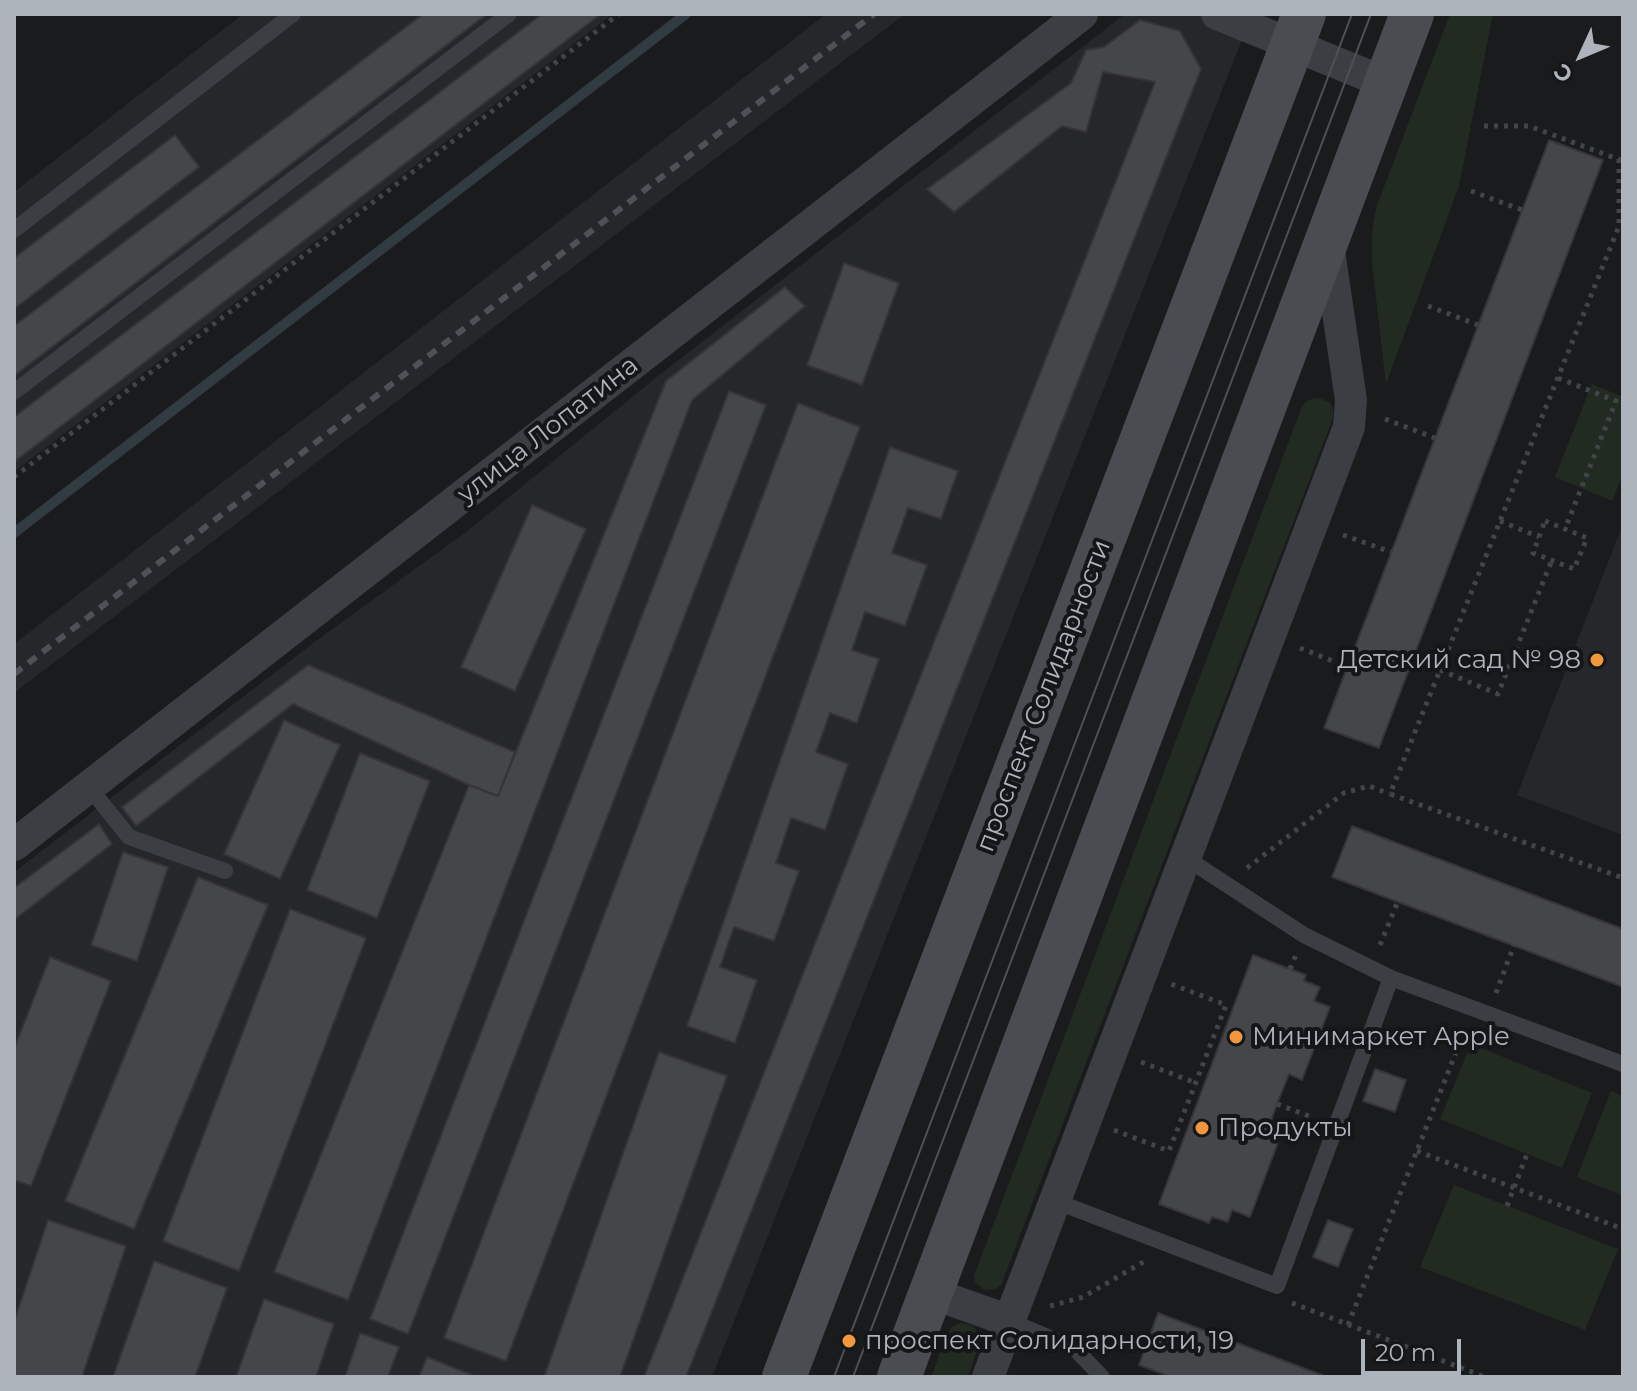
<!DOCTYPE html>
<meta charset="utf-8">
<style>
body{margin:0}
#map{position:relative;width:1637px;height:1391px;overflow:hidden;background:#1a1b1d;font-family:Montserrat,sans-serif}
canvas{display:block}
.frame{position:absolute;inset:0;border:16px solid #adb4bc;pointer-events:none}
.north{position:absolute;left:1541px;top:16px;width:80px;height:80px;-webkit-text-stroke:6px #151618;paint-order:stroke;rotate:226deg;font-size:22px;font-weight:700;line-height:32px;text-align:center;color:#adb4bc}
.north::after{content:'';display:block;margin:auto;width:28px;height:36px;background:#adb4bc;clip-path:polygon(50% 0,100% 100%,50% 72%,0 100%)}
.scale{position:absolute;left:1361px;top:1339px;width:100px;height:36px;box-sizing:border-box;border:4px solid #adb4bc;border-top:0;padding-left:10px;font-size:24px;line-height:28px;white-space:nowrap;color:#adb4bc;-webkit-text-stroke:6px #151618;paint-order:stroke}
</style>
<div id="map">
<canvas width="1637" height="1391"></canvas>
<div class="frame"></div>
<div class="north">С</div>
<div class="scale">20 m</div>
</div>
<script>
const context = document.querySelector('canvas').getContext('2d');
context.lineJoin = 'round';
function fillPath(path, color) {
  context.fillStyle = color;
  context.fill(path, 'evenodd');
}
function poly(rows) {
  const path = new Path2D();
  for (const r of rows) {
    path.moveTo(r[0], r[1]);
    for (let i = 2; i < r.length; i += 2) path.lineTo(r[i], r[i + 1]);
  }
  return path;
}
function stroke(path, color, width, dash) {
  context.strokeStyle = color;
  context.lineWidth = width;
  context.lineCap = dash ? 'butt' : 'round';
  context.setLineDash(dash || []);
  context.stroke(path);
}
function drawText(font, color, halo, rows, align = 'center') {
  context.font = font + ' Montserrat,sans-serif';
  context.lineWidth = 8;
  context.setLineDash([]);
  context.textBaseline = 'middle';
  context.strokeStyle = halo;
  context.fillStyle = color;
  for (const [text, x, y, turn = 0] of rows) {
    context.save();
    context.translate(x, y);
    context.rotate((+turn || 0) * Math.PI / 180);
    context.textAlign = isNaN(turn) ? turn : align;
    if (halo) context.strokeText(text, 0, 0);
    context.fillText(text, 0, 0);
    context.restore();
  }
}
const built = poly([
 [243,14,613,14,14,472,14,192],
 [826,14,905,14,14,693,14,644],
 [1125,14,1199,14,1245,32,712,1377,14,1377,14,872,316,641,466,532,658,376],
 [1623,524,1623,835,1517,795]
]);
const green = poly([
 [1450,14,1493,14,1459,186,1386,384,1372,263,1372,233,1376,208],
 [1592,384,1623,397,1623,474,1612,501,1555,477],
 [1314,398,1322,399,1330,403,1333,409,1333,418,1001,1285,996,1289,985,1290,975,1282,974,1276,1302,406,1307,401],
 [1471,1044,1592,1093,1562,1168,1440,1119],
 [1611,1091,1623,1096,1623,1196,1577,1177],
 [1454,1185,1618,1249,1585,1330,1420,1267],
 [960,1323,968,1324,974,1327,978,1332,980,1339,979,1346,968,1377,931,1377,948,1332,953,1326]
]);
const stream = poly([
 [14,533,686,14]
]);
const building = poly([
 [423,14,487,14,14,376,14,326,423,14],
 [542,14,601,14,14,462,14,417,542,14],
 [1140,20,1180,31,1201,69,686,1377,644,1377,1155,82,1103,72,1086,132,1062,126,954,212,927,189,1071,83,1086,50,1104,47,1140,20],
 [175,135,199,167,14,309,14,258,175,135],
 [1549,140,1603,160,1379,748,1324,728,1549,140],
 [844,263,899,283,862,385,807,365,844,263],
 [785,287,805,306,692,400,348,1300,274,1272,469,785,498,796,666,381,785,287],
 [729,391,766,405,408,1334,370,1319,729,391],
 [798,403,860,427,506,1361,444,1338,798,403],
 [890,447,958,471,941,519,908,508,892,553,927,565,905,626,865,612,852,650,879,659,857,723,830,713,816,752,848,764,825,830,791,818,776,863,799,871,774,941,734,927,720,967,757,980,735,1043,687,1026,890,447],
 [532,505,586,529,515,691,461,667,532,505],
 [308,665,515,752,498,796,469,785,293,704,136,826,122,807,308,665],
 [284,720,340,745,280,879,224,854,284,720],
 [360,753,430,781,377,918,307,890,360,753],
 [99,824,112,844,14,920,14,888,99,824],
 [1352,826,1623,929,1623,987,1332,877,1352,826],
 [123,852,168,867,137,961,91,945,123,852],
 [198,877,268,905,134,1229,65,1201,198,877],
 [290,909,366,938,239,1271,163,1241,290,909],
 [1253,955,1306,975,1304,981,1320,987,1314,1001,1330,1007,1302,1080,1289,1074,1277,1104,1266,1135,1279,1140,1250,1217,1232,1210,1228,1222,1212,1217,1209,1223,1159,1204,1253,955],
 [50,957,111,981,31,1186,14,1180,14,1049,50,957],
 [659,1052,727,1076,620,1377,544,1377,659,1052],
 [1375,1069,1406,1080,1395,1112,1363,1101,1375,1069],
 [48,1220,126,1246,82,1377,14,1377,14,1322,48,1220],
 [1328,1220,1353,1229,1338,1267,1313,1257,1328,1220],
 [154,1261,227,1288,195,1377,113,1377,154,1261],
 [264,1299,334,1324,316,1377,236,1377,264,1299],
 [1158,1313,1327,1377,1171,1377,1139,1365,1158,1313],
 [360,1333,399,1347,388,1377,345,1377,360,1333],
 [427,1357,477,1377,419,1377,427,1357]
]);
const path = poly([
 [1484,126,1529,126,1623,161],
 [1619,159,1619,226,1390,794,1623,878],
 [1471,191,1522,210],
 [1428,306,1478,325],
 [1558,378,1616,401,1565,529],
 [1385,419,1435,438],
 [14,477,619,14],
 [1500,521,1539,537],
 [1545,521,1587,538,1574,569,1533,553,1545,521],
 [1343,535,1391,552],
 [1300,648,1348,667],
 [1440,670,1498,694,1552,560],
 [1247,868,1344,793,1369,786,1390,794],
 [1380,945,1398,901],
 [1290,969,1296,955],
 [1496,993,1514,945],
 [1141,1062,1196,1083],
 [1277,1104,1314,1118],
 [1114,1130,1169,1151,1226,1005,1171,984],
 [1417,1151,1623,1229],
 [1507,1206,1527,1154],
 [1292,1303,1485,1377],
 [1050,1306,1083,1297,1145,1261],
 [1348,1325,1464,1032]
]);
const service = poly([
 [14,230,293,14],
 [14,392,509,14],
 [89,787,129,837,225,871],
 [1186,858,1304,935,1391,978,1623,1064],
 [1055,1201,1277,1286,1391,978],
 [1010,1321,1074,1348,1102,1377]
]);
const minor = poly([
 [1217,14,1386,83],
 [14,845,1082,14],
 [931,1293,1010,1321],
 [988,1377,1349,427,1351,400,1328,244]
]);
const secondary = poly([
 [784,1377,1304,14],
 [899,1377,1412,14]
]);
const tram = poly([
 [834,1377,1352,14],
 [853,1377,1371,14]
]);
const rail = poly([
 [14,674,874,14]
]);
const markers = [
 [1597,660,8,"#f1983f"],
 [1236,1037,8,"#f1983f"],
 [1202,1128,8,"#f1983f"],
 [849,1341,8,"#f1983f"]
];
const streetNames = [
 ["улица Лопатина",548,430,-38],
 ["проспект Солидарности",1044,696,-69]
];
const poiNames = [
 ["Детский сад № 98",1581,660,"right"],
 ["Минимаркет Apple",1252,1037],
 ["Продукты",1218,1128],
 ["проспект Солидарности, 19",865,1341]
];
fillPath(built, '#26272a');
fillPath(green, '#222b22');
stroke(stream, '#303c41', 10);
fillPath(building, '#45464a');
stroke(building, '#353539', 2);
stroke(path, '#414549', 5, [4, 6]);
stroke(service, '#3b3e42', 16);
stroke(minor, '#3b3e42', 32);
stroke(secondary, '#494d52', 44);
stroke(tram, '#4e5257', 2);
stroke(rail, '#4e5257', 6, [10, 8]);
for (const [x, y, r, color] of markers) {
  const dot = new Path2D();
  dot.arc(x, y, r, 0, 2 * Math.PI);
  context.fillStyle = color;
  context.fill(dot);
  stroke(dot, '#151618', 3);
}
drawText('26px', '#adb4bc', '#151618', streetNames);
drawText('26px', '#adb4bc', '#151618', poiNames, 'left');
</script>
